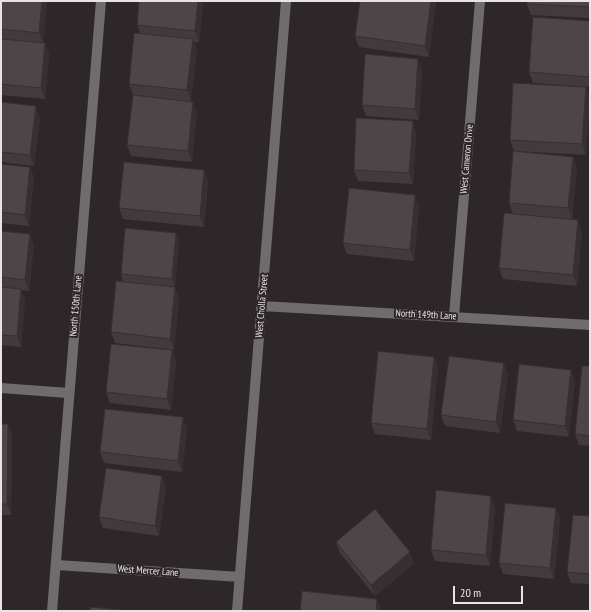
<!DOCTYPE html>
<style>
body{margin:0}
#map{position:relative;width:591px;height:612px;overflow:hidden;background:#2e2729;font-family:"PT Sans Narrow",sans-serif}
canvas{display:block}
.frame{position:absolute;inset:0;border:2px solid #e8e4e5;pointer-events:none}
.scale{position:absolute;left:453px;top:586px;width:70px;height:18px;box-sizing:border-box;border:2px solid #e8e4e5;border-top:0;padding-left:5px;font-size:12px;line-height:14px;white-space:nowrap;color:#e8e4e5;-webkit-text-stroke:3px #2e2729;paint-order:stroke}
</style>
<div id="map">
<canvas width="591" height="612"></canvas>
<div class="frame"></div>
<div class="scale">20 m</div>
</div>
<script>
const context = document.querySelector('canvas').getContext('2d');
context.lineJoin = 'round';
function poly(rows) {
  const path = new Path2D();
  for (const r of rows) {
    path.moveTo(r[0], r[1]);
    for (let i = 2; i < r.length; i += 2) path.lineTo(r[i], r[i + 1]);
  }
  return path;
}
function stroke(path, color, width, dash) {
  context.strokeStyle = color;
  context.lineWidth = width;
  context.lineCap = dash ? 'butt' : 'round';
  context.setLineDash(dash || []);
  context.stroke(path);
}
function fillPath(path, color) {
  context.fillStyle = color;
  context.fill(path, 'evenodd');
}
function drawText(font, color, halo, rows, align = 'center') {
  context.font = font + ' "PT Sans Narrow",sans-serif';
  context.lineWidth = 4;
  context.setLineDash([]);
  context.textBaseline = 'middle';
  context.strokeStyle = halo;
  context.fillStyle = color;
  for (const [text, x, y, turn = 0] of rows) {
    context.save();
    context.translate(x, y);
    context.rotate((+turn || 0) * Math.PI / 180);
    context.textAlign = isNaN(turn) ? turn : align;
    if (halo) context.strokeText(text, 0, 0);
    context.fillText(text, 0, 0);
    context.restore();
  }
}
const minor = poly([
 [262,306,590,325],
 [454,316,480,1],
 [1,388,68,393],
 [57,565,240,577],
 [52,611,101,1],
 [237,611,286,1]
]);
const wall = poly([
 [1,1,47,1,43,43,45,43,49,54,45,99,1,95],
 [203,1,199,42,194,42,197,50,191,101,193,102,197,113,192,162,131,156,127,145,133,95,129,84,140,33,137,25],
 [590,1,590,18,531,15,527,4],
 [436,2,429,57,359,47,355,36],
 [590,21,590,87,533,83,529,72],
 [422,70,419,120,366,116,362,105],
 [586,87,590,98,586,155,516,151,573,157,577,168,572,219,582,231,577,286,503,279,499,268,513,214,509,203,514,151,510,140],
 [1,102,40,117,34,166,1,162],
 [416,132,413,184,358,181,354,170],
 [1,164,30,167,34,178,29,226,1,223],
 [204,170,208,181,204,227,123,219,119,208],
 [419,206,414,261,347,254,343,243],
 [1,231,34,245,29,291,21,290,25,300,21,347,1,345],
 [176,233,179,241,175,287,179,298,174,350,115,343,111,332,123,282,121,274],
 [172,350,176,361,171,410,110,403,106,392],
 [434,357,438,368,431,440,375,434,371,423],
 [590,366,590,446,579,445,575,434],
 [508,374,500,433,445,426,441,415],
 [575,381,569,437,517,431,513,420],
 [1,424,12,435,11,515,1,515],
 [187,428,182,472,104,463,100,452],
 [166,487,159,536,103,528,99,517],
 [495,507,490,566,435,561,431,550],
 [590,516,590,584,571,583,567,572],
 [560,519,554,579,503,574,499,563],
 [336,542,414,563,375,596,340,553]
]);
const shadedWall = poly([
 [42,1,47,1,43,44,39,33],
 [198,1,203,1,199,42,195,31],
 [431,1,436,1,436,2,429,57,425,46],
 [193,39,197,50,191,101,187,90],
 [45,43,49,54,45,99,41,88],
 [418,59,422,70,419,120,415,109],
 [586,87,590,98,586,155,582,144],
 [193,102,197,113,192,162,188,151],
 [36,106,40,117,34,166,30,155],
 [413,121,416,132,413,184,409,173],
 [573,157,577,168,572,219,568,208],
 [30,167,34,178,29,226,25,215],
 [204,170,208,181,204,227,200,216],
 [415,195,419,206,414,261,410,250],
 [578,220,582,231,577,286,573,275],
 [176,233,179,241,175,287,172,279],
 [30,234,34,245,29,291,25,280],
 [175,287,179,298,174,350,170,339],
 [21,289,25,300,21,347,17,336],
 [172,350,176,361,171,410,167,399],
 [434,357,438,368,431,440,427,429],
 [504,363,508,374,500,433,496,422],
 [571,370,575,381,569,437,565,426],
 [183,417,187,428,182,472,178,461],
 [8,424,12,435,11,515,7,504],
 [162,476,166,487,159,536,155,526],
 [491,496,495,507,490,566,486,555],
 [556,508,560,519,554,579,550,568],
 [410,552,414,563,375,596,371,585],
 [377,599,381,610,381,611,376,611]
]);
const building = poly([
 [1,1,42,1,39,33,1,29,1,1],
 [139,1,198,1,195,31,137,25,139,1],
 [360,1,431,1,425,46,355,36,360,1],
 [527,1,590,1,590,7,527,4,527,1],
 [533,17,590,21,590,65,589,77,529,72,533,17],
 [134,33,193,39,187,90,129,84,134,33],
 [1,39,45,43,41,88,1,84,1,39],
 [365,54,418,59,415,109,362,105,365,54],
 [513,83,586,87,582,144,510,140,513,83],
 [133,95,193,102,188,151,127,145,133,95],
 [1,102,36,106,30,155,1,152,1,102],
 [356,118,413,121,409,173,354,170,356,118],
 [513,151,573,157,568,208,509,203,513,151],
 [124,162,204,170,200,216,119,208,124,162],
 [1,164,30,167,25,215,1,212,1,164],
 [349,188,415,195,410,250,343,243,349,188],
 [504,213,578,220,573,275,499,268,504,213],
 [125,228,176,233,172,279,121,274,125,228],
 [1,231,30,234,25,280,1,277,1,231],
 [116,281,175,287,170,339,111,332,116,281],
 [1,287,21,289,17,336,1,335,1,287],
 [111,344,172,350,167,399,106,392,111,344],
 [378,351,434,357,427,429,371,423,378,351],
 [449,356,504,363,496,422,441,415,449,356],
 [519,364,571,370,565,426,513,420,519,364],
 [582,366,590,366,590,436,575,434,582,366],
 [105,409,183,417,178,461,100,452,105,409],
 [1,424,8,424,7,504,1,504,1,424],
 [106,468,162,476,155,526,99,517,106,468],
 [436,490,491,496,486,555,431,550,436,490],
 [505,503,556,508,550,568,499,563,505,503],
 [375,509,410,552,371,585,336,542,375,509],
 [573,515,590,516,590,574,567,572,573,515],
 [302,591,377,599,376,611,300,611,302,591],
 [90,607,132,611,90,611,90,607]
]);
const streetNames = [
 ["West Cameron Drive",467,159,-85],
 ["North 150th Lane",76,306,-85],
 ["West Cholla Street",262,306,-85],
 ["North 149th Lane",426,315,3],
 ["West Mercer Lane",148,571,4]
];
stroke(minor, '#706c6d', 10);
fillPath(wall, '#423b3d');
fillPath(shadedWall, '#363032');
fillPath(building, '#4d4547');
stroke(building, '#363032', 1);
drawText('10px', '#e8e4e5', '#2e2729', streetNames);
</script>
